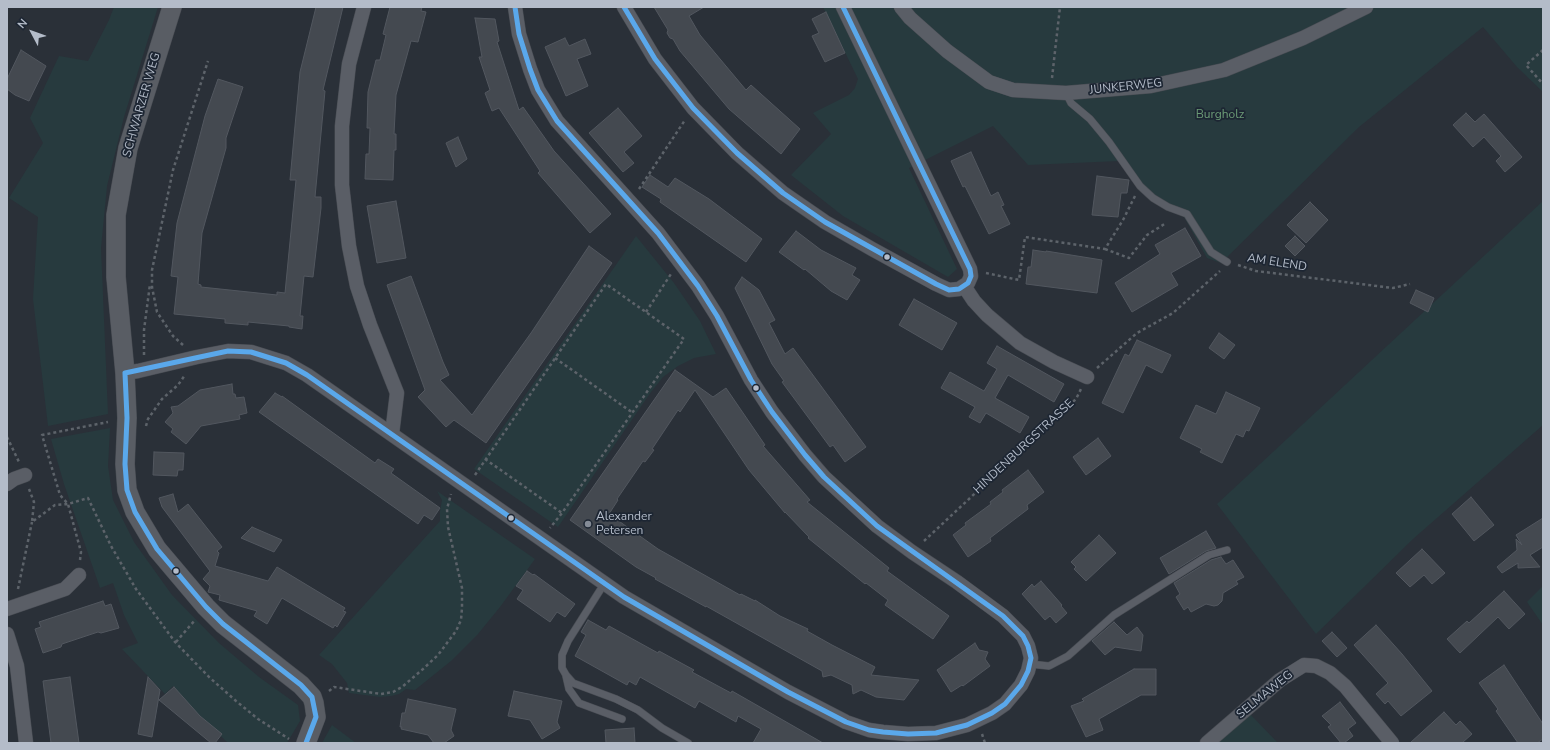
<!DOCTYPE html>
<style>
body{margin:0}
#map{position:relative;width:1550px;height:750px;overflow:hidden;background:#2a3038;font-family:"Nunito Sans",sans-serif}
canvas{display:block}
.frame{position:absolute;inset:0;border:8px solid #b4bcc9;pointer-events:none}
.north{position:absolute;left:12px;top:12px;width:40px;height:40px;-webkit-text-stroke:3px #1d2633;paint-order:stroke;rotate:311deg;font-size:11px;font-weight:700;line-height:16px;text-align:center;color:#b4bcc9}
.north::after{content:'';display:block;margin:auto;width:14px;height:18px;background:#b4bcc9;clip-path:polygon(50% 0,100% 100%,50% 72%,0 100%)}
</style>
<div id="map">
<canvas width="1550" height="750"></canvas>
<div class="frame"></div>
<div class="north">N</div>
</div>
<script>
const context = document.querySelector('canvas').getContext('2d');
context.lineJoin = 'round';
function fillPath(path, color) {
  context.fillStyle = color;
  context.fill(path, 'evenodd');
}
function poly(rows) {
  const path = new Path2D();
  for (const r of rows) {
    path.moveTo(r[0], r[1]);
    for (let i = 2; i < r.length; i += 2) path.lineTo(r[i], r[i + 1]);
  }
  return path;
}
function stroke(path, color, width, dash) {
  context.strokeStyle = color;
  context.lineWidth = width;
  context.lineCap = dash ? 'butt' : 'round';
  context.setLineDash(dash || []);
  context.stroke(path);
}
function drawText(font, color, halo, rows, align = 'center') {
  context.font = font + ' "Nunito Sans",sans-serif';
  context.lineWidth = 3.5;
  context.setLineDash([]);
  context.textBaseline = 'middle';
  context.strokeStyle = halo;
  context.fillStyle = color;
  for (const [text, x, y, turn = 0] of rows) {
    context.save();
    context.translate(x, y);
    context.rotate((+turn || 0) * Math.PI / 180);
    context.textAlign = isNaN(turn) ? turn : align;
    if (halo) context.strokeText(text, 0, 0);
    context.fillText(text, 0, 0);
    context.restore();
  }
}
const green = poly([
 [114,7,158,7,124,117,107,186,101,248,108,414,48,426,33,299,38,217,9,198,43,143,30,118,59,56,88,61,109,20],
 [823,7,1543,7,1543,92,1517,67,1483,27,1359,127,1221,263,1207,258,1184,217,1155,203,1134,183,1119,161,1028,165,993,126,909,168,957,269,948,277,843,216,791,175,831,134,813,113,849,95,855,88,858,79],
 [1543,201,1543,425,1413,539,1316,634,1217,504],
 [636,236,674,283,700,321,716,354,694,358,678,366,663,377,651,392,558,527,474,469],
 [110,428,108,466,113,500,134,542,172,595,219,643,259,677,298,705,300,721,287,743,228,743,193,709,173,686,165,694,122,649,138,643,124,615,113,583,100,588,64,484,51,439],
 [437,491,535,559,500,607,478,634,451,661,415,690,406,689,399,694,391,696,380,697,349,693,347,683,332,664,319,655,440,521,440,511,442,500],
 [1543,586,1543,625,1527,602],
 [1249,713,1278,743,1214,743],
 [332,725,356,743,322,743]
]);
const building = poly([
 [316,7,343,7,323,90,325,91,315,197,321,197,321,208,313,277,304,276,300,316,303,316,302,329,289,327,289,326,248,322,248,325,225,323,225,319,174,314,178,277,171,276,177,223,205,116,218,79,243,87,226,138,226,148,202,233,198,284,201,285,201,287,277,295,277,292,285,293,296,180,290,180,300,72,316,7],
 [390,7,422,7,421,11,426,12,418,42,411,41,396,95,394,134,396,134,396,150,394,150,393,180,365,179,366,154,369,154,370,128,367,128,368,92,376,60,380,60,386,35,383,34,390,7],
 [654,7,704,7,689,16,700,35,746,90,751,85,800,129,781,154,729,109,680,51,673,39,670,38,667,33,668,30,654,7],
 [826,12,845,53,825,62,812,36,819,33,812,19,826,12],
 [475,18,495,19,499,41,497,42,519,110,523,107,554,151,611,214,590,233,538,173,540,171,499,108,492,111,485,93,490,90,479,57,482,57,475,18],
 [565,38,569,46,585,39,591,54,577,59,588,86,566,96,545,47,565,38],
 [21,50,46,66,29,101,15,95,7,89,7,79,21,50],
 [618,108,642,136,624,152,634,163,623,172,589,133,618,108],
 [1466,113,1475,122,1484,114,1522,157,1505,172,1496,161,1501,156,1484,137,1473,147,1453,125,1466,113],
 [458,137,467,159,456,167,446,143,458,137],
 [971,152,991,196,998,192,1004,205,1001,206,1010,224,989,234,965,186,963,187,951,161,971,152],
 [650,175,668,187,675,178,709,199,762,239,746,262,660,202,661,199,642,187,650,175],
 [1097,176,1129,180,1127,193,1121,193,1118,217,1092,215,1097,176],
 [396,201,406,258,377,263,367,206,396,201],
 [1310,202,1328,220,1306,243,1287,225,1310,202],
 [1185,228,1201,256,1171,273,1178,285,1132,312,1115,283,1160,254,1155,245,1185,228],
 [796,231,821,250,856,268,852,275,860,280,847,300,831,291,805,269,804,270,779,252,796,231],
 [1295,236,1305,246,1295,256,1285,246,1295,236],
 [589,246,612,263,486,443,454,420,446,427,418,397,425,390,387,285,411,276,443,362,449,375,440,380,472,415,531,333,589,246],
 [1033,250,1046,252,1046,251,1102,260,1097,293,1026,284,1028,267,1031,267,1033,250],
 [742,277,759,290,775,320,769,323,785,354,793,348,866,447,845,462,833,445,830,447,819,432,782,382,784,381,772,364,735,288,742,277],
 [1416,290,1434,298,1428,312,1410,303,1416,290],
 [914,299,957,323,942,350,899,325,914,299],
 [1219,333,1235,345,1224,359,1209,348,1219,333],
 [1137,340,1171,355,1162,373,1146,365,1123,413,1102,403,1125,354,1129,356,1137,340],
 [997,346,1064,384,1054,402,1008,375,995,398,1029,417,1020,433,986,413,980,423,969,417,975,407,941,388,950,372,984,391,997,369,987,363,997,346],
 [675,370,713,397,726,388,765,445,763,446,810,500,807,502,889,568,887,571,949,616,933,639,885,605,888,600,866,583,865,584,808,538,809,537,785,512,785,513,749,470,695,390,680,412,678,410,652,449,654,450,645,462,643,461,617,499,618,500,609,514,658,549,740,595,741,594,755,601,755,600,780,616,808,629,807,631,832,645,875,667,871,675,919,680,904,700,876,697,861,690,853,694,852,685,831,675,823,677,822,671,706,606,706,607,655,579,656,578,636,567,570,520,675,370],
 [232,384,233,394,235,394,236,398,244,397,247,413,239,415,240,419,201,426,186,444,171,432,173,429,165,422,173,413,171,407,178,406,200,390,232,384],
 [1226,392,1260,408,1249,431,1246,430,1243,437,1236,434,1222,463,1200,452,1202,449,1180,438,1196,405,1216,414,1226,392],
 [275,393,282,397,282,396,375,463,378,459,394,469,391,473,440,508,432,520,424,515,418,524,259,412,275,393],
 [1098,438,1111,456,1086,475,1073,457,1098,438],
 [154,452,184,453,183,470,178,470,177,476,153,475,154,452],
 [1028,470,1044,492,1027,505,1028,509,990,538,991,541,968,557,953,535,966,525,965,523,991,504,990,502,1003,492,1002,490,1028,470],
 [173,494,178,512,188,504,222,547,217,551,219,553,215,566,268,581,277,567,345,608,343,611,346,612,337,627,335,625,333,628,282,598,267,624,254,616,257,611,219,600,220,595,208,592,210,586,203,579,210,571,162,507,159,498,173,494],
 [1471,497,1494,525,1474,541,1452,514,1471,497],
 [1543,518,1543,547,1530,555,1540,567,1518,568,1518,563,1502,573,1497,567,1517,550,1516,539,1522,545,1516,535,1543,518],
 [252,527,282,540,274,552,241,538,252,527],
 [1206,531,1216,548,1206,551,1169,574,1160,558,1206,531],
 [1099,535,1116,553,1086,581,1074,569,1076,567,1071,562,1099,535],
 [1422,549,1445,573,1432,584,1424,575,1410,587,1396,573,1422,549],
 [1221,557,1226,564,1233,560,1244,577,1236,581,1238,584,1223,593,1222,601,1218,605,1214,606,1206,604,1191,612,1188,607,1184,610,1176,597,1180,594,1174,583,1211,560,1221,557],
 [527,571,533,575,534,574,575,604,565,617,557,612,550,622,517,599,523,590,516,586,527,571],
 [1041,581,1062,605,1061,606,1067,613,1056,623,1050,616,1045,620,1022,594,1032,584,1034,587,1041,581],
 [1504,591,1525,614,1509,629,1498,617,1460,653,1447,639,1467,621,1469,623,1504,591],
 [103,601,105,606,111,604,119,628,101,633,98,632,62,644,61,647,43,653,35,629,41,627,39,622,103,601],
 [588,620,606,630,609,626,658,653,659,651,694,670,692,672,731,693,732,691,823,743,753,743,761,729,738,716,736,722,699,701,695,708,640,677,636,685,629,681,627,685,575,656,586,635,581,632,588,620],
 [1114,622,1127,635,1137,627,1143,635,1141,651,1115,647,1105,655,1092,641,1114,622],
 [1376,625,1402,654,1432,691,1401,716,1388,701,1385,704,1376,694,1388,683,1354,645,1376,625],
 [1332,632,1347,648,1337,657,1322,641,1332,632],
 [975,643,979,650,988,652,985,659,990,666,963,686,962,685,951,692,937,670,975,643],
 [1504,665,1543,724,1543,739,1537,743,1518,743,1496,711,1498,709,1479,683,1504,665],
 [1134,669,1156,669,1156,695,1141,695,1099,719,1103,730,1086,737,1071,706,1084,701,1082,699,1134,669],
 [70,677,79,743,51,743,43,681,70,677],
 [148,677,160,690,152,737,138,734,148,677],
 [174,687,200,716,222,734,215,743,211,743,159,700,174,687],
 [514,691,562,701,557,722,560,728,542,739,530,720,508,716,514,691],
 [408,699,456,709,451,730,454,736,444,743,434,743,428,735,401,729,402,727,400,727,402,713,405,713,408,699],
 [1340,702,1356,723,1348,729,1353,736,1344,743,1341,743,1328,727,1331,725,1322,716,1340,702],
 [1444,712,1456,725,1460,721,1472,734,1462,743,1410,743,1444,712],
 [634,728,635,743,606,743,605,730,634,728]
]);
const path = poly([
 [1543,50,1526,65,1543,84],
 [1052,78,1060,7],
 [639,189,685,120],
 [1105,249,1129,258,1147,235,1166,223],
 [1238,265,1256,271,1393,288,1410,284],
 [986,273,1019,280,1025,237,1105,249,1123,220,1135,196],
 [646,312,671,274],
 [183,345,173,336,157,312,152,287,152,270,173,170,208,61],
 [144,355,144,330,150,284],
 [555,358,633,413],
 [1097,368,1137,333,1173,313,1220,271],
 [146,426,148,419,162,399,178,385,185,375],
 [7,437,19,462],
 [485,459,562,513],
 [475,475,606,284,684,339,562,513,550,528],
 [29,489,34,502,32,522,55,505,68,504,88,498,111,546,136,589,175,642,209,677,236,701,258,719,289,739],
 [924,541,1076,399,1081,389],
 [80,560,81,552,68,504,60,495,42,435,108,422],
 [18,589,32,522],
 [176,642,195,620],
 [329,691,334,687,381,694,393,692,402,687,423,669,438,655,456,631,461,620,462,608,462,588,448,527,447,509,451,494],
 [982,734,985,743]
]);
const lane = poly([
 [1066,93,1071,103,1090,119,1109,142,1140,186,1153,198,1168,207,1187,214,1211,252,1227,262],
 [604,584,568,641,562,655,562,668,566,675,573,683,616,699,638,710,662,728,688,743],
 [1030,664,1049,666,1068,656,1114,615,1209,555,1227,550],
 [566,676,569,689,579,703,622,719]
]);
const street = poly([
 [364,7,349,64,342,126,342,185,349,246,357,286,370,325,397,393,392,434],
 [624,7,655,59,693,108,737,153,783,193,825,222,872,249,936,284,949,290,959,289,968,283,971,276,970,269,843,7],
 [901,7,910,18,947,51,989,82,1013,90,1066,93,1151,86,1224,70,1303,38,1366,7],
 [964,286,974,301,987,315,1020,343,1054,362,1087,377],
 [125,373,138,371,197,357,228,351,251,352,286,363,307,375,624,597,788,692,846,722,869,730,883,732,908,734,936,733,967,725,992,713,1005,704,1021,685,1028,671,1031,658,1028,646,1023,636,1003,616,957,582,912,552,877,526,824,477,805,455,772,412,751,380,717,316,698,286,658,233,557,121,538,90,530,69,519,34,515,7],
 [7,484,14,479,25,475],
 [7,609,65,589,79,575],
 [7,634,17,666,26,743],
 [1207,743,1280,680,1304,665,1316,666,1330,673,1345,686,1392,743]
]);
const secondary = poly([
 [172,7,128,148,116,215,116,277,125,373,127,418,125,464,127,490,135,512,157,549,206,607,223,624,301,685,312,697,314,703,316,717,306,743]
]);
const bus1 = poly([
 [624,7,655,59,693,108,737,153,783,193,825,222,936,284,949,290,959,289,968,283,971,276,970,269,843,7],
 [125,373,228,351,251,352,286,363,307,375,624,597,788,692,846,722,869,730,883,732,908,734,936,733,967,725,992,713,1005,704,1021,685,1028,671,1031,658,1028,646,1023,636,1003,616,877,526,824,477,805,455,772,412,751,380,717,316,698,286,658,233,557,121,538,90,530,69,519,34,515,7],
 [125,373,127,418,125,464,127,490,135,512,157,549,206,607,223,624,301,685,312,697,316,717,306,743]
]);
const markers = [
 [887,257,3.5,"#b4bcc9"],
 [756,388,3.5,"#b4bcc9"],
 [511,518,3.5,"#b4bcc9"],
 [588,524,4,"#848b96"],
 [176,571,3.5,"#b4bcc9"]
];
const streetNames = [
 ["JUNKERWEG",1126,87,-6],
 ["SCHWARZER WEG",142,105,-74],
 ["AM ELEND",1277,263,9],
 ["HINDENBURGSTRASSE",1024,447,-43],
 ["SELMAWEG",1265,695,-39]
];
const parkNames = [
 ["Burgholz",1220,115]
];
const poiNames = [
 ["Alexander",596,517],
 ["Petersen",596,531]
];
fillPath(green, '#273a3e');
fillPath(building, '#444950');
stroke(building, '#52575f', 1);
stroke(lane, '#484c53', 8);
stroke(street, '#484c53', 15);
stroke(secondary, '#484c53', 20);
stroke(path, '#5d636a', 2.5, [3, 3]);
stroke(lane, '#5a5e66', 7);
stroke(street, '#5a5e66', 14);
stroke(secondary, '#595d64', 19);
stroke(bus1, '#5aa8eb', 5);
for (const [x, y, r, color] of markers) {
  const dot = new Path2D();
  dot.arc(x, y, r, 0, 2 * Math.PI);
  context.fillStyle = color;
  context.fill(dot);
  stroke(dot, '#1d2633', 1.5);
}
drawText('12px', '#b4bcc9', '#1d2633', streetNames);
drawText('12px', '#6b9a76', '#1d2633', parkNames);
drawText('12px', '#b4bcc9', '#1d2633', poiNames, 'left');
</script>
